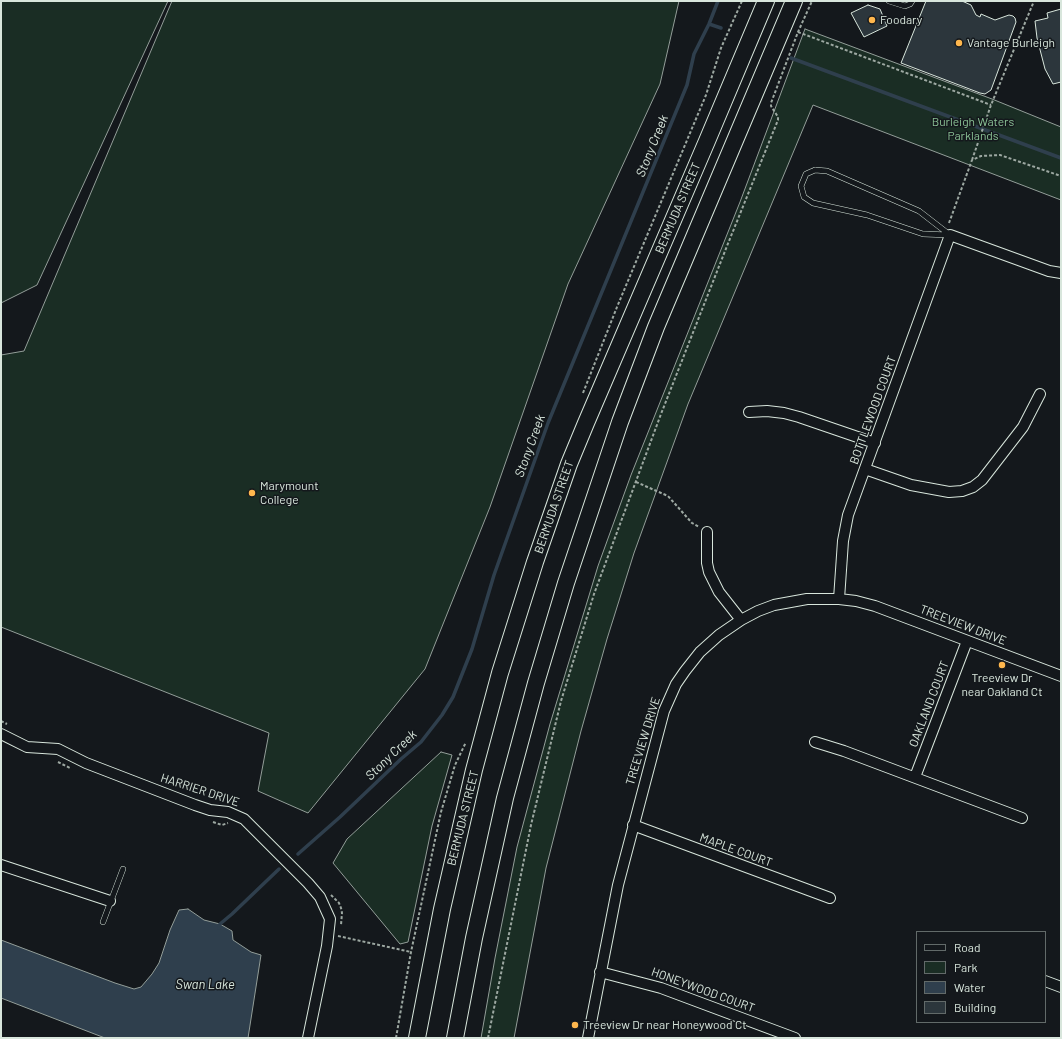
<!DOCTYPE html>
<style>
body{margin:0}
#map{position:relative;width:1062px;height:1039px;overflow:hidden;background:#14181c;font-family:Barlow,sans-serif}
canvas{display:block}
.frame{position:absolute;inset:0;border:2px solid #d8e6dc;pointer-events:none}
.legend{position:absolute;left:916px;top:931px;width:130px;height:92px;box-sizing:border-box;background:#14181c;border:1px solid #626a69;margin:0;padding:5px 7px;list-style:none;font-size:12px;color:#d8e6dc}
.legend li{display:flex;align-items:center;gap:8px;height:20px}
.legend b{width:20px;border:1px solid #626a69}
</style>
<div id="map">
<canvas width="1062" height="1039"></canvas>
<div class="frame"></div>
<ul class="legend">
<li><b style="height:5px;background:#14181c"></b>Road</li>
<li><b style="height:11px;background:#1a2d24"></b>Park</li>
<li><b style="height:11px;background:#2f3f4d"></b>Water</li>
<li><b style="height:11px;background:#2c363c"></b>Building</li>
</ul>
</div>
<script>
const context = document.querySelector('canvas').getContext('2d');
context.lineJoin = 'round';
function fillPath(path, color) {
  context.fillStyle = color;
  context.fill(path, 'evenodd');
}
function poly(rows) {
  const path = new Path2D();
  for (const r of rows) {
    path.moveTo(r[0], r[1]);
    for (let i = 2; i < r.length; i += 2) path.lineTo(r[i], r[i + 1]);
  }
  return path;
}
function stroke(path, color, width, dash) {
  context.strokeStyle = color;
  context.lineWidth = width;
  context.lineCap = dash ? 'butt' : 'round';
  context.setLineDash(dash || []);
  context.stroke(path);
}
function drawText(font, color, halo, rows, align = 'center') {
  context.font = font + ' Barlow,sans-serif';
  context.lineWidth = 3;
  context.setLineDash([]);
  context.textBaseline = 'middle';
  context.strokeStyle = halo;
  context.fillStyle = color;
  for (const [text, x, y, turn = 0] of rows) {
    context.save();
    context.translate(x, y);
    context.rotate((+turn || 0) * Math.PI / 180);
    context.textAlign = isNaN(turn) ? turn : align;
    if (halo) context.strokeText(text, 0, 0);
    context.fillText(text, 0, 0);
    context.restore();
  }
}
const green = poly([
 [1,1,168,1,37,285,1,303,1,1],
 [172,1,679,1,660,84,568,284,490,507,425,669,308,813,258,791,269,733,1,627,1,355,24,351,172,1],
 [805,29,992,99,1061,127,1061,200,813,105,688,404,634,553,607,639,581,731,546,868,514,1038,481,1038,495,958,517,847,550,724,598,566,631,475,740,202,805,29],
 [441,752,452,755,432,826,408,942,400,944,333,863,347,839,441,752]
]);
const water = poly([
 [188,909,204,920,220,924,232,931,233,940,251,952,261,955,248,1038,105,1038,1,998,1,940,115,983,134,989,141,987,152,974,159,963,170,930,179,910,188,909]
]);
const stream = poly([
 [709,24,721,28],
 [791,58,1061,158],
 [298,854,340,817,401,759,421,742,442,715,453,697,472,649,494,575,548,423,687,85,694,54,709,24,718,1],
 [219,928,220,924,232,914,279,869]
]);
const building = poly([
 [926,1,962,1,971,5,976,15,980,17,981,14,995,20,1009,15,1013,16,1015,18,1016,22,991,90,985,94,980,93,901,63,926,1],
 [868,5,880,9,887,26,864,37,851,13,868,5],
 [1061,9,1061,82,1053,84,1045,69,1037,38,1035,21,1048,18,1047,13,1061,9]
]);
const path = poly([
 [798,32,991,105],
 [972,160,991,105,1034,1],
 [949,223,972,160,981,156,1000,155,1061,176],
 [583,393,617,307,706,95,721,48,742,1],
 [636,482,668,496,692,523,699,527],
 [1,721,7,724],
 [58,762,70,768],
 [213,822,222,825,228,823],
 [331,895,339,903,341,908,342,913,341,925],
 [338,936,411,952],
 [396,1038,411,952,441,812,455,765,466,742],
 [488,1038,531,825,561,701,594,594,661,414,727,246,778,120,778,117,771,106,771,103,798,32,812,1]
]);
const lane = poly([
 [889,1,905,6,910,4,912,1],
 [815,170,827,171,919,211,950,235,923,234,867,215,813,203,804,197,801,186,806,174,815,170],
 [103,922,123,869]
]);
const street = poly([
 [749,412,767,411,784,413,799,417,875,443],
 [865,469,911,485,949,492,962,491,973,487,982,480,1023,427,1040,394],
 [707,532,707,563,709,572,719,592,741,620],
 [839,599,843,541,848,515,950,235,1049,271,1061,273],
 [1,734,27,747,58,749,86,763,195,805,210,810,228,812,244,819,308,883,320,897,330,919,327,946,308,1038],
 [815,742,844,751,1022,818],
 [915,777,967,641],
 [633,825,830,898],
 [1,865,110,901],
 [600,972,661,988,795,1038],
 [1045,981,1061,987],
 [588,1038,618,885,664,711,676,684,685,671,700,652,719,635,741,620,758,611,774,605,807,599,839,599,856,601,875,606,1061,676]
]);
const primary = poly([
 [417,1038,442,909,474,770,500,673,535,562,569,464,586,423,707,141,766,1],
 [455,1038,474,938,505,798,536,683,566,583,620,422,656,327,794,1]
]);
const markers = [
 [872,20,4,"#ffb74d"],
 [959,43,4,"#ffb74d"],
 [252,493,4,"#ffb74d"],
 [1002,665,4,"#ffb74d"],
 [575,1025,4,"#ffb74d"]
];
const poiNames = [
 ["Foodary",880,20],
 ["Vantage Burleigh",967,43],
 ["Marymount",260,486],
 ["College",260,500],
 ["Treeview Dr",1002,678,"center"],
 ["near Oakland Ct",1002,692,"center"],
 ["Treeview Dr near Honeywood Ct",583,1025]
];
const parkNames = [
 ["Burleigh Waters",973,122],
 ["Parklands",973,136]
];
const streetNames = [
 ["BERMUDA STREET",678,208,-67],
 ["BOTTLEWOOD COURT",873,410,-70],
 ["BERMUDA STREET",554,507,-71],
 ["TREEVIEW DRIVE",963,625,21],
 ["OAKLAND COURT",929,704,-69],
 ["TREEVIEW DRIVE",643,741,-73],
 ["HARRIER DRIVE",200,790,18],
 ["BERMUDA STREET",463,818,-76],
 ["MAPLE COURT",736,850,20],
 ["HONEYWOOD COURT",703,990,20]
];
const waterNames = [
 ["Stony Creek",652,146,-68],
 ["Stony Creek",530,446,-70],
 ["Stony Creek",391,755,-44],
 ["Swan Lake",205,985]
];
fillPath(green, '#1a2d24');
stroke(green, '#939e99', 1);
fillPath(water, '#2f3f4d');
stroke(water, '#939e99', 1);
stroke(stream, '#2f3f4d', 3.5);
fillPath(building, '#2c363c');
stroke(building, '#d8e6dc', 1);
stroke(lane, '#d8e6dc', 6);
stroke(street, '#d8e6dc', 12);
stroke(primary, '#d8e6dc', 18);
stroke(path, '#9da8a2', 2, [3, 2]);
stroke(lane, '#14181c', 5);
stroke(street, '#14181c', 10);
stroke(primary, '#14181c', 16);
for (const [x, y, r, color] of markers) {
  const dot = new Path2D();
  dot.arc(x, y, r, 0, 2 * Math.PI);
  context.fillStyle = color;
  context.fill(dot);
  stroke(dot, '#14181c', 1.5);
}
drawText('12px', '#d8e6dc', '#14181c', poiNames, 'left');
drawText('12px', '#8ac095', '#14181c', parkNames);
drawText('12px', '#d8e6dc', '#14181c', streetNames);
drawText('italic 13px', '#d8e6dc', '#14181c', waterNames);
</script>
